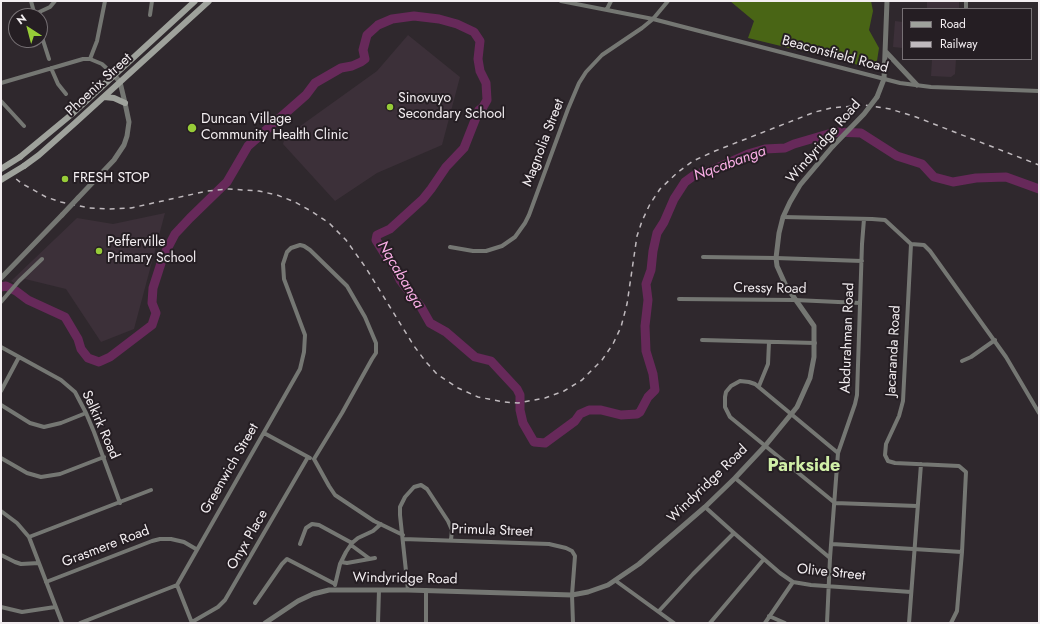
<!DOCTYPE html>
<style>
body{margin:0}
#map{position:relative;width:1040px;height:624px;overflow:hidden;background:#2f282d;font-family:Jost,sans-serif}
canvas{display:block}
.frame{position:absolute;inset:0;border:2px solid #f3eef1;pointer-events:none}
.legend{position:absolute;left:902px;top:8px;width:130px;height:52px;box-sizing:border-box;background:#251e23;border:1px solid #777175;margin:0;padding:5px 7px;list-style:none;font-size:12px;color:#f3eef1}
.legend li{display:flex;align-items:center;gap:8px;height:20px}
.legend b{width:20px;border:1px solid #777175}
.north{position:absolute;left:8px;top:8px;width:40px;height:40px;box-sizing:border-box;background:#251e23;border:1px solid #777175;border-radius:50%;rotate:324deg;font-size:11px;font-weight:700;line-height:16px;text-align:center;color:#f3eef1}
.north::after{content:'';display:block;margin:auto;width:14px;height:18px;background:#97cc38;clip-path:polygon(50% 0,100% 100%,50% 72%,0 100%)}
</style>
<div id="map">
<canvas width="1040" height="624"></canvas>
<div class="frame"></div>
<ul class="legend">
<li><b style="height:5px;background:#9fa29c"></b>Road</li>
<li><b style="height:5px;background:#bfb9bd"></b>Railway</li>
</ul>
<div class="north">N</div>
</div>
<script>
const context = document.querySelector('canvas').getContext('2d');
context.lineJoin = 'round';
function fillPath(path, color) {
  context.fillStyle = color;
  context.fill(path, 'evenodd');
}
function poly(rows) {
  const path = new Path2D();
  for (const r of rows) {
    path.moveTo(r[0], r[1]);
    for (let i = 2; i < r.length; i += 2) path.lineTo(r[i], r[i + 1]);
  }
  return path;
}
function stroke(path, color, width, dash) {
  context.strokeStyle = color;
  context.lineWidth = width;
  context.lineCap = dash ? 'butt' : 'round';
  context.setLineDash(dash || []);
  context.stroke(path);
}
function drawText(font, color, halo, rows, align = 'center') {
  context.font = font + ' Jost,sans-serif';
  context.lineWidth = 4;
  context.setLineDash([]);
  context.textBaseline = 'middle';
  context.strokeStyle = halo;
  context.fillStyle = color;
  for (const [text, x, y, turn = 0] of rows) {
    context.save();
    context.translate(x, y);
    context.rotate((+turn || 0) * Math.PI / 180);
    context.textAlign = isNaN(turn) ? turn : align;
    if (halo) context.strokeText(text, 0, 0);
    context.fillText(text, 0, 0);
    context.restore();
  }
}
const built = poly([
 [927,1,959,2,959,9,927,9],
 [895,21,903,22,903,48,893,47],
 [408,35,460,77,442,145,377,173,335,201,283,144,285,137,377,71],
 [932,59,956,59,955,74,951,77,931,76],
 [165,213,134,329,101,342,66,289,25,279,17,285,11,281,77,218,113,224]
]);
const forest = poly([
 [730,1,871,1,873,11,869,30,879,48,877,61,867,67,748,38,754,21]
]);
const river = poly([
 [1,287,6,286,16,291,28,300,65,317,78,339,81,349,88,358,99,362,110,357,152,325,156,313,152,303,153,288,163,257,175,234,190,218,227,182,248,146,306,95,315,83,341,68,352,66,361,62,365,59,363,50,367,35,378,25,392,19,414,16,439,19,457,24,474,32,480,41,478,59,480,71,486,83,487,100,483,107,479,110,464,148,446,167,431,189,423,199,390,229,377,235,376,240,386,256,392,262,400,280,421,307,430,323,446,332,475,357,491,361,517,389,520,395,520,410,523,423,534,442,545,443,575,421,580,414,589,410,601,410,621,415,637,414,640,412,648,397,655,390,653,374,646,351,645,326,648,300,646,284,651,270,653,251,657,233,664,222,674,199,685,182,696,174,712,170,748,154,765,149,785,148,794,144,835,132,861,133,897,156,922,164,934,177,953,182,976,178,1006,177,1039,189]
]);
const minor = poly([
 [31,1,35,16],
 [561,1,653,19,900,83,931,87,1039,91],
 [607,9,611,1],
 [966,9,966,1],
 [35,14,50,7,55,1],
 [150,15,152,1],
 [40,31,49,59],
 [90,59,97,41,105,1],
 [51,68,58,84,66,94],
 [1,83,83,59,90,59,102,64,114,75],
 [1,101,24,126],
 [783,217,872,219,885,220,911,244],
 [911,244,903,401,899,416,886,444,885,455,888,461,895,463,959,466,966,472,962,552,957,611,951,623],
 [911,244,924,245,930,251,1006,357,1039,413],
 [450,247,473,251,486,251,502,246,515,237,525,223,529,215,568,109,579,83,586,72,602,55,642,28,653,19,668,1],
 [703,257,776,258,862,261],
 [679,299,795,300,860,303],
 [1,302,19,281,42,259],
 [702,340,815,343],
 [1,347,61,380,75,392,86,413,94,432,120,503],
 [962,361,971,357,995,340],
 [759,386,768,364,769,342],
 [1,391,19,357],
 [1,405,30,423,44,427,61,423,86,413],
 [264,433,310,458],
 [838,453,755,384,749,382,740,381,731,386,726,392,725,397,725,407,730,417,835,503,917,506],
 [1,458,27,473,41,477,60,474,104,457],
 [314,459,329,486,335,495,374,521,403,535],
 [735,478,830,558],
 [705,507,734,533,780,573,793,582,811,585,911,592],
 [1,511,17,523,29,537,62,623],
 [29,537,151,490],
 [403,539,549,544,566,548,572,551,575,556,572,595,573,623],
 [300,544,306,528,312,524,319,525,352,543],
 [832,544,962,552],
 [351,545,370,559],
 [1,555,15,562,21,564,39,563],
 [341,562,347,563,375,558],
 [616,581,674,623],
 [46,582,152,541,160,539,171,539,184,542,196,549],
 [177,585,192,623],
 [335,585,340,564,346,552,352,543,358,538,373,531,381,524],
 [408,590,400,515,400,507,405,497,414,487,421,485,427,489,448,521,452,530,451,540],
 [255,603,282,564,287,559,335,584],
 [1,607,22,612,55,607],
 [659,611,693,574,734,533],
 [769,616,785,623],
 [192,622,218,607,225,600,308,457],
 [80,623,177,585,300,369,304,352,305,335,284,279,283,264,287,252,291,248,300,245,304,246,310,250,347,286,365,317,376,343,376,353,372,359,342,413,314,459],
 [378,623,379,590],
 [426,623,426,590],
 [710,623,764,559],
 [765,623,793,582],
 [827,623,830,558,838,453,855,404,857,395,862,244,864,219],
 [909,623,921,464]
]);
const tertiary = poly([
 [886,52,917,85],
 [877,97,884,79,887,1],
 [78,198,114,160,124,145,127,136,129,122,125,103,120,82,114,75],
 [1,278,62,215],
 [265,623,298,601,313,594,329,590,408,590,572,595,588,592,608,585,639,564,705,507,735,478,765,446,797,407,810,378,814,357,814,326,786,286,777,266,776,258,779,233,783,217,790,202,800,185,833,146]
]);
const secondary = poly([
 [104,97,114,98,125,103],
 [20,157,72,114,195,1],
 [24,166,39,155,75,123,209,1]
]);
const rail = poly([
 [1,166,21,183,46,197,61,202,89,208,109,209,131,208,207,191,229,189,259,191,277,195,295,202,311,211,329,223,346,240,366,268,414,346,426,362,437,374,458,388,478,397,504,402,518,403,545,398,564,391,582,380,602,360,613,344,621,327,627,304,637,236,642,221,650,204,660,189,678,172,693,161,715,151,815,112,831,108,864,105,890,109,916,117,1039,165]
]);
const tertiaryBridge = poly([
 [833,146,864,114,877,97],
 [62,215,78,198]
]);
const secondaryBridge = poly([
 [1,169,20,157],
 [1,180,24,166]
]);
const markers = [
 [390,107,4,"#97cc38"],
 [192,128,5,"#97cc38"],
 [65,179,4,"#97cc38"],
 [99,251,4,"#97cc38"]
];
const streetNames = [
 ["Beaconsfield Road",835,55,15],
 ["Phoenix Street",99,85,-43],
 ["Windyridge Road",824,142,-49],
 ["Magnolia Street",544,143,-69],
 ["Cressy Road",770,289,1],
 ["Abdurahman Road",848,338,-88],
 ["Jacaranda Road",894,351,-87],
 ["Selkirk Road",100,425,66],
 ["Greenwich Street",230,469,-60],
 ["Windyridge Road",708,484,-44],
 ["Primula Street",492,531,2],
 ["Onyx Place",248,540,-60],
 ["Grasmere Road",106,547,-21],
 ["Olive Street",831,573,6],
 ["Windyridge Road",405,579,1]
];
const poiNames = [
 ["Sinovuyo",398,99],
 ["Secondary School",398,115],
 ["Duncan Village",201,120],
 ["Community Health Clinic",201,136],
 ["FRESH STOP",73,179],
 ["Pefferville",107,243],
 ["Primary School",107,259]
];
const waterNames = [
 ["Nqcabanga",730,164,-20],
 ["Nqcabanga",400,275,59]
];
const districtNames = [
 ["Parkside",804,467]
];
fillPath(built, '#3c3039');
fillPath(forest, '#496515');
stroke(river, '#67295a', 9);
stroke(minor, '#757773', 4);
stroke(tertiary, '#757773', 5);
stroke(secondary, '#9fa29c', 6);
stroke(rail, '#bfb9bd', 1.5, [5, 5]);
stroke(tertiaryBridge, '#757773', 5);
stroke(secondaryBridge, '#9fa29c', 6);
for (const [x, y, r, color] of markers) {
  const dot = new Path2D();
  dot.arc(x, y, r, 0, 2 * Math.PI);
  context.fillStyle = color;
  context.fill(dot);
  stroke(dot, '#251e23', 1.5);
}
drawText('14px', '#f3eef1', '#251e23', streetNames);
drawText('14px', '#f3eef1', '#251e23', poiNames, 'left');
drawText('italic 15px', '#faaee6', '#251e23', waterNames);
drawText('bold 18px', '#d0efa7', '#251e23', districtNames);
</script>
